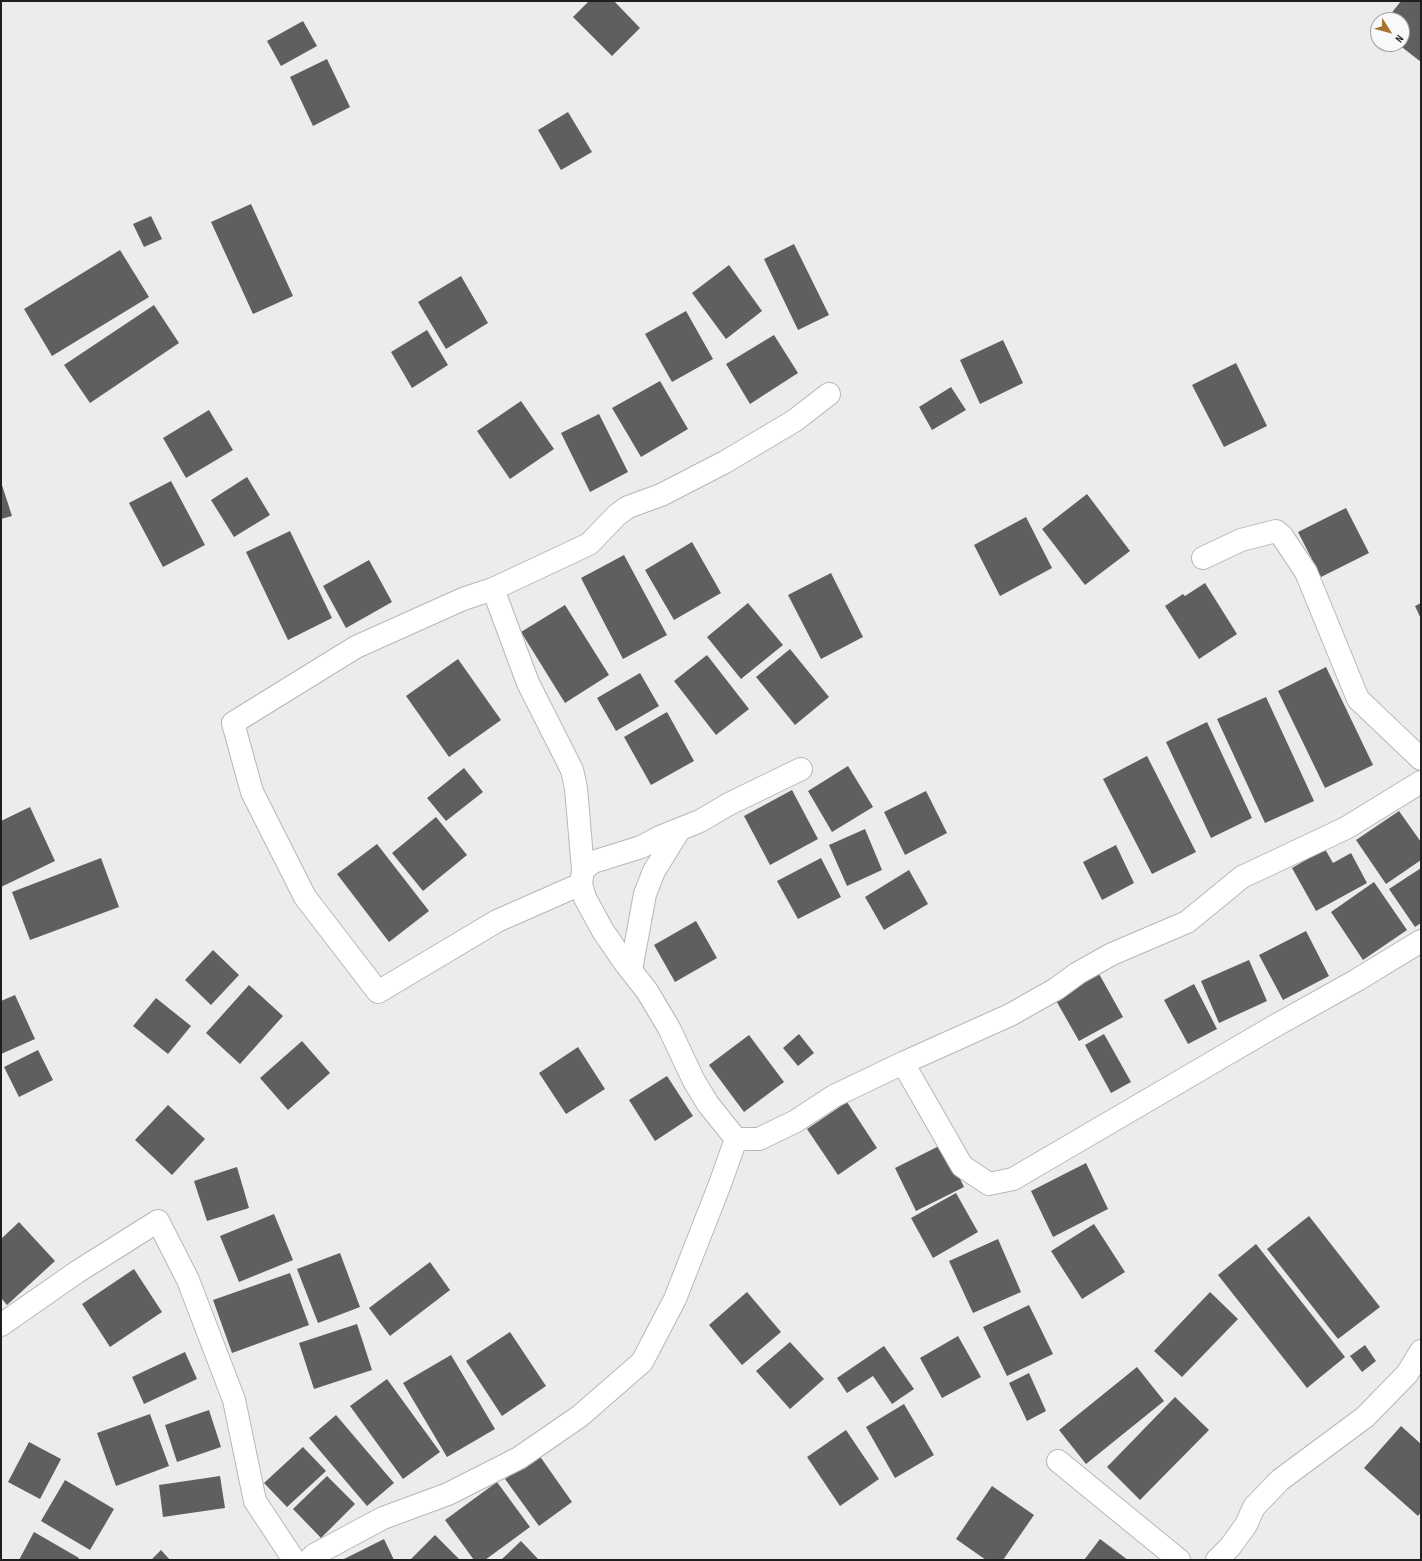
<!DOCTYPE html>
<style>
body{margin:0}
#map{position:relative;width:1422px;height:1561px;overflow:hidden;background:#ebecee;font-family:"Sofia Sans Condensed",sans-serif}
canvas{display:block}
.frame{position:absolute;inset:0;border:2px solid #1e1f1f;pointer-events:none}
.north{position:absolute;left:1370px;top:12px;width:40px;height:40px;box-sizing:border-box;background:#f8f9fb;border:1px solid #a1a2a3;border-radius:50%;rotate:126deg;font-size:11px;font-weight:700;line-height:16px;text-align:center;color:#1e1f1f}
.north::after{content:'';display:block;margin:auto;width:14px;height:18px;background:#a8742d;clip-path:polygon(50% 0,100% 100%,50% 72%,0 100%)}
</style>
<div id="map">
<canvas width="1422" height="1561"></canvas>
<div class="frame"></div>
<div class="north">N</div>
</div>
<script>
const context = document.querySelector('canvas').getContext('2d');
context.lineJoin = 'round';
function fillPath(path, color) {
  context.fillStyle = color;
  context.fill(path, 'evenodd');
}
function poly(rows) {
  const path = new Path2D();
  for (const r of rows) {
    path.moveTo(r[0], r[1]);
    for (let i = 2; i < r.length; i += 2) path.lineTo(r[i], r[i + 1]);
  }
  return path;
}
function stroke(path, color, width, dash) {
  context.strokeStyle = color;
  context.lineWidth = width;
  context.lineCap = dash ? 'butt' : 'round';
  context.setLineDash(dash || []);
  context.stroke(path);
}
const building = poly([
 [589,1,614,1,640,28,612,56,573,17],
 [1401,1,1421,1,1421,62,1398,44,1402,44,1402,20,1386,20],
 [303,21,317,46,281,66,267,41],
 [327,59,350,107,313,126,290,77],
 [568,112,592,152,561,170,538,130],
 [251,204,293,296,253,314,211,222],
 [151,216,162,239,144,247,133,224],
 [794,244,829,315,798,330,764,259],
 [120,250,149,297,52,356,24,309],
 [729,265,762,311,726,339,692,293],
 [461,276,488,323,446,349,418,302],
 [154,305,179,343,90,403,64,365],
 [686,311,713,359,672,382,645,334],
 [427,330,448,365,412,388,391,352],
 [774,335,798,373,750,404,726,364],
 [1003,340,1023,383,980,404,960,360],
 [1236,363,1267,426,1224,447,1192,385],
 [660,381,688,429,641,457,612,408],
 [951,387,966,410,932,430,919,407],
 [521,401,554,449,510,479,477,431],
 [209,410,233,450,186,478,163,438],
 [599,414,628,472,590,492,561,433],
 [247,477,270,515,234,537,211,500],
 [171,481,205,545,163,567,129,503],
 [1,482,12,516,1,519],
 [1087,494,1130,551,1085,585,1042,529],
 [1346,508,1369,553,1321,577,1298,532],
 [1026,517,1052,568,1000,596,974,545],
 [290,531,332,618,288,640,246,552],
 [692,542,721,593,674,620,645,570],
 [624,555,667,635,623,659,581,578],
 [369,560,392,602,346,628,323,586],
 [831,573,863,637,821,659,788,595],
 [1205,583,1237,634,1199,659,1165,606,1183,594,1185,596],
 [748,603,783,645,741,679,707,637],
 [1421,603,1421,619,1415,606],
 [565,605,609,675,565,703,521,632],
 [790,649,829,697,795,725,756,677],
 [707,655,749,709,716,735,674,681],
 [458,659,501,720,449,757,406,696],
 [1326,667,1373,765,1325,788,1278,691],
 [640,673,659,706,616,731,597,698],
 [1266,697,1314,801,1265,823,1217,719],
 [667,712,694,761,651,785,624,737],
 [1207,722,1252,818,1211,838,1166,742],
 [1147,756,1196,852,1152,874,1103,779],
 [848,766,873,807,832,832,808,791],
 [464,768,483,792,446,821,427,798],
 [792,790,818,839,770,865,744,816],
 [926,791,947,833,905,855,884,812],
 [30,807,55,861,1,887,1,821],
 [1399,811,1421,842,1421,860,1386,884,1356,840],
 [436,817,467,855,423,891,392,853],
 [865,829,882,870,847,886,829,845],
 [377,844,429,911,389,942,337,874],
 [1116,845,1134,883,1102,900,1083,862],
 [1325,849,1333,863,1351,853,1367,883,1316,911,1292,868],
 [101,858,119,907,30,940,12,892],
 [821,858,841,897,798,919,777,881],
 [1421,868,1421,923,1415,927,1389,889],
 [909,870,928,904,884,930,865,897],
 [1374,882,1407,930,1363,960,1331,912],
 [696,921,717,958,675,982,654,945],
 [1306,931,1329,976,1283,1000,1259,955],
 [213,950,239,975,211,1005,185,980],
 [1249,960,1267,1001,1219,1023,1201,981],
 [1098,972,1123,1017,1079,1041,1054,997],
 [1194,984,1217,1029,1188,1044,1164,1000],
 [249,985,283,1016,240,1064,206,1033],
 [15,995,35,1039,1,1054,1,1001],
 [156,998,191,1026,168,1054,133,1026],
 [799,1034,814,1053,798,1066,783,1048],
 [1104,1034,1131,1082,1111,1093,1085,1045],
 [749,1035,784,1082,744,1112,709,1065],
 [302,1041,330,1073,288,1110,260,1078],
 [578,1047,605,1089,566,1114,539,1073],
 [38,1050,53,1080,19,1097,4,1067],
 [667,1076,693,1116,655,1141,629,1100],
 [847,1102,877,1148,838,1175,807,1129],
 [168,1105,205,1139,172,1175,135,1140],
 [943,1144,964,1187,916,1211,895,1168],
 [1086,1163,1108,1209,1053,1237,1031,1191],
 [237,1167,249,1208,207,1221,194,1181],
 [956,1193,978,1232,933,1258,911,1218],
 [274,1214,293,1260,239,1282,220,1236],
 [1309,1216,1380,1307,1338,1339,1267,1249],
 [19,1222,55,1261,7,1305,1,1298,1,1239],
 [1094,1224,1125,1272,1082,1299,1051,1251],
 [998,1239,1021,1292,973,1313,949,1261],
 [1256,1244,1345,1357,1307,1388,1218,1275],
 [340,1253,360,1307,318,1323,297,1269],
 [430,1262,450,1290,390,1336,369,1308],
 [134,1269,162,1312,110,1347,82,1304],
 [290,1273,309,1325,232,1353,213,1300],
 [747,1292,781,1332,742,1365,709,1325],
 [1210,1292,1238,1319,1182,1377,1154,1351],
 [1029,1305,1053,1354,1007,1376,983,1327],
 [357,1324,372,1370,314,1389,299,1343],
 [510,1332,546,1386,502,1416,466,1361],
 [958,1336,981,1377,942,1398,920,1358],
 [790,1342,824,1379,790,1409,756,1371],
 [1365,1345,1376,1361,1362,1372,1350,1356],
 [884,1346,914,1389,892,1404,873,1376,847,1393,837,1378],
 [185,1352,197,1379,144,1404,132,1377],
 [451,1355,495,1429,447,1457,403,1383],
 [1137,1367,1164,1401,1086,1464,1059,1430],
 [1029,1373,1046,1411,1027,1421,1009,1383],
 [387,1379,440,1452,403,1479,350,1406],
 [1175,1397,1209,1430,1140,1500,1107,1467],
 [904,1404,934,1455,895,1478,866,1427],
 [209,1410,221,1447,177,1462,165,1425],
 [150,1414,169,1466,116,1486,97,1433],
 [336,1415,394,1483,367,1506,309,1438],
 [1401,1426,1421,1444,1421,1512,1418,1516,1364,1468],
 [846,1430,879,1479,840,1506,807,1457],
 [29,1442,61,1459,40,1499,8,1482],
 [303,1447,326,1471,287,1507,264,1483],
 [539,1455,572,1502,539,1526,505,1479],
 [220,1476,225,1508,163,1517,159,1485],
 [327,1476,355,1504,321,1538,293,1509],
 [65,1480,114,1509,90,1550,41,1521],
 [497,1482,530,1527,485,1560,474,1560,445,1520],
 [992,1486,1034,1515,1003,1560,986,1560,956,1539],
 [34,1532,79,1558,78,1560,19,1560],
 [435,1535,460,1560,410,1560],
 [384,1539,394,1560,342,1560],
 [1100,1539,1128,1560,1084,1560],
 [521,1541,539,1560,501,1560],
 [161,1550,170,1560,151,1560]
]);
const minor = poly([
 [1203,558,1241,540,1276,531,1282,536,1306,572,1358,699,1421,759],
 [493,589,589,544,617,515,628,507,661,495,725,462,794,421,829,394],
 [801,769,729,804,700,821,660,837,641,847,593,862,583,870,581,884,585,898,603,931,625,963,647,991,669,1028,694,1081,708,1104,736,1139,759,1139,796,1121,834,1096,903,1063,1010,1015,1056,989,1078,973,1112,954,1187,922,1242,877,1346,828,1421,782],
 [581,884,497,921,378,992,305,897,252,792,233,723,356,647,463,599,493,589,528,683,572,770,576,788,583,870],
 [631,970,645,894,654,871,680,829],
 [903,1063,962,1166,989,1184,1013,1179,1273,1027,1357,980,1421,941],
 [1,1325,77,1272,158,1221,188,1280,234,1400,255,1501,294,1560],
 [1058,1461,1179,1560],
 [309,1560,314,1555,383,1518,448,1494,519,1458,580,1416,642,1362,675,1299,720,1184,736,1139],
 [1217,1560,1230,1547,1246,1525,1254,1507,1280,1480,1365,1417,1407,1374,1421,1351]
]);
fillPath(building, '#605e5f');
stroke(minor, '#b6b7b9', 24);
stroke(minor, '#fff', 22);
</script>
